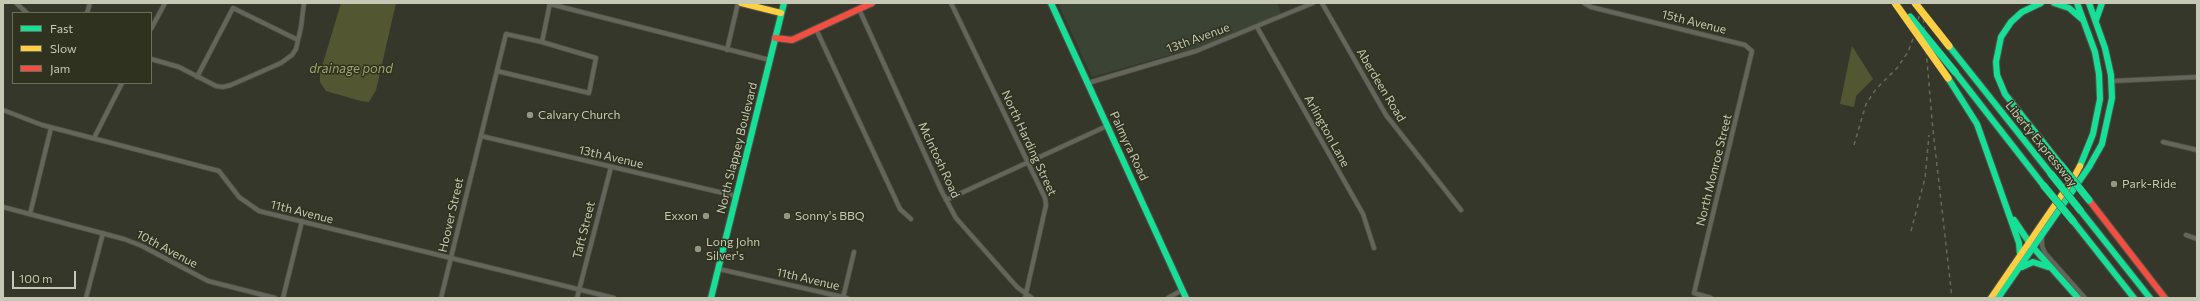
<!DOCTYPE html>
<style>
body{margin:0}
#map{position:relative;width:2200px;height:301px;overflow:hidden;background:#36372b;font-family:Commissioner,sans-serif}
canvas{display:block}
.frame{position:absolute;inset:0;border:4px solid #c5c8b5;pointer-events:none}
.legend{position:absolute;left:12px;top:12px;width:140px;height:72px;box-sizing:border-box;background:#2f321e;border:1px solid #6b6e5a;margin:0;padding:5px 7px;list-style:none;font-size:12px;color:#c5c8b5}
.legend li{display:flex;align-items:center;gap:8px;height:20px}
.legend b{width:20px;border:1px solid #6b6e5a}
.scale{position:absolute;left:12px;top:271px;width:64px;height:18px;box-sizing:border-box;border:2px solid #c5c8b5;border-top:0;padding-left:5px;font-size:12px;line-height:14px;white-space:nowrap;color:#c5c8b5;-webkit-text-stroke:3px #2f321e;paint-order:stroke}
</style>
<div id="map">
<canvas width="2200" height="301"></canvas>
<div class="frame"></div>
<ul class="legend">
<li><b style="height:5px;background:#16e098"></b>Fast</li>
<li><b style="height:5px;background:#ffcf43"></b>Slow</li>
<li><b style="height:5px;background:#f24e42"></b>Jam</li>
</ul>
<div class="scale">100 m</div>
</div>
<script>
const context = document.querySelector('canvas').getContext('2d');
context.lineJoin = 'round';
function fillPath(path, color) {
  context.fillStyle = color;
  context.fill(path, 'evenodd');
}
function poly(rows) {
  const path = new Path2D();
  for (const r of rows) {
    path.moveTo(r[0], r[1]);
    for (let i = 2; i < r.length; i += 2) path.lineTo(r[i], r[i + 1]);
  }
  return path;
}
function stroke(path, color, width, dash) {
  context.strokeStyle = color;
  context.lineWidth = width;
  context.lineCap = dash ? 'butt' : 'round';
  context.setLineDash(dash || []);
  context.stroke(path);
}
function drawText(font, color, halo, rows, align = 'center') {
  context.font = font + ' Commissioner,sans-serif';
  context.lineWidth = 3;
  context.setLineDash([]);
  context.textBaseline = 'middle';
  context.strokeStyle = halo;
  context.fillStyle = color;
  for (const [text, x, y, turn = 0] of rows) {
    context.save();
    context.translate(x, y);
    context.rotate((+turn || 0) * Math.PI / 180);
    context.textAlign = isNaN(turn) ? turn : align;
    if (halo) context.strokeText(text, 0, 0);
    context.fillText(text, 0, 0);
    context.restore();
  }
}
const medical = poly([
 [1058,3,1277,3,1281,14,1198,47,1092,77]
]);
const water = poly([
 [341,3,396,3,376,90,369,102,361,101,326,91,320,82,320,73],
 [1852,46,1873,79,1856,96,1854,107,1840,104]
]);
const street = poly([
 [16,3,27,13],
 [951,3,1045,198,1046,205,1025,298],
 [1322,3,1386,115,1461,210],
 [1584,3,1591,7,1745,45,1752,51,1694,293,1711,298],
 [550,4,770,60],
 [859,9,942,192,956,218,1017,287,1032,298],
 [87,13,90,3],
 [1257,27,1363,214,1374,248],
 [151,29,165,3],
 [816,29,900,209,911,219],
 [542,42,550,3],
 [727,50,738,3],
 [151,59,179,67,216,86,223,87,231,85,281,63,292,55,296,49,301,27,304,3],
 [197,77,233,8,298,40],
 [2112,81,2197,77],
 [1088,83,1196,51,1313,3],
 [3,110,42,125,219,171,239,197,259,211,614,298],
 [481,136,736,196],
 [94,138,122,83],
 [2163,142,2197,150],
 [946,200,1107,126],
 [3,207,124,239,142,246,208,281,275,298],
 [30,214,51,128],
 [2186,235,2197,239],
 [2042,236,2042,246,2045,253,2085,298],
 [719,269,847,298],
 [86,298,103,233],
 [283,298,302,221],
 [441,298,506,34,542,42,596,58,589,93,497,71],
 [577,298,611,167],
 [843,298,854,252],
 [1168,298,1182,290]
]);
const fast = poly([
 [1051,3,1186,298],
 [2041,3,2022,12,2011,22,2001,37,1996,62,1997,75,2005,94,2061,165],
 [2054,3,2069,8,2083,20],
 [2077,3,2095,52,2099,74,2100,99,2093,134,2080,166],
 [2096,20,2102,3],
 [1949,46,2051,174],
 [1955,72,2044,186],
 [1948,78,1977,124,2019,243,2020,254],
 [2080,210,2150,298],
 [2014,220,2029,242],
 [2073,221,2134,298],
 [2031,245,2078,298],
 [2022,267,2033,262,2048,267],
 [711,298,784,3],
 [1998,298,2089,167,2102,144,2112,98,2111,75,2105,48,2089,3]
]);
const slow = poly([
 [741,3,781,13],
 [1991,298,2074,177,2080,166]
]);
const jam = poly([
 [775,38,792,40,872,3],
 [2089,200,2165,298]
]);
const rail = poly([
 [1920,3,1923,15,1933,130,1952,298],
 [1854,145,1866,104,1876,89,1897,68,1908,52,1916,31,1919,16],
 [1911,231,1925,178,1929,135]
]);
const fastBridge = poly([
 [1910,17,1955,72],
 [2061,165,2089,200],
 [2051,174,2080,210],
 [2044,186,2073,221]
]);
const slowBridge = poly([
 [1895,3,1948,78],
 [1915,3,1949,46]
]);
const markers = [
 [530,115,4,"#939585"],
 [2114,184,4,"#939585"],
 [706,216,4,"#939585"],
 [787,216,4,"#939585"],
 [698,249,4,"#939585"]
];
const streetNames = [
 ["15th Avenue",1694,22,14],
 ["13th Avenue",1198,38,-20],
 ["Aberdeen Road",1381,85,59],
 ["Arlington Lane",1327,131,61],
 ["North Harding Street",1029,143,65],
 ["Liberty Expressway",2041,144,51],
 ["Palmyra Road",1129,146,65],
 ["North Slappey Boulevard",737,148,-76],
 ["13th Avenue",611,157,13],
 ["McIntosh Road",939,160,65],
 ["North Monroe Street",1714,170,-76],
 ["11th Avenue",302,212,14],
 ["Hoover Street",451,215,-77],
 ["Taft Street",584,230,-76],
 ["10th Avenue",167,249,28],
 ["11th Avenue",808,279,13]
];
const poiNames = [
 ["Calvary Church",538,115],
 ["Park-Ride",2122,184],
 ["Exxon",698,216,"right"],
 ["Sonny's BBQ",795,216],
 ["Long John",706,242],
 ["Silver's",706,256]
];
const waterNames = [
 ["drainage pond",351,69]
];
fillPath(medical, '#3b4335');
fillPath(water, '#525732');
stroke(street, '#515248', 5.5);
stroke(fast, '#515248', 8);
stroke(slow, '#515248', 8);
stroke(jam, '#515248', 8);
stroke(street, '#64655b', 4);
stroke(fast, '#16e098', 6);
stroke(slow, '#ffcf43', 6);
stroke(jam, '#f24e42', 6);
stroke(rail, '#67685f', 1.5, [4, 4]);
stroke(fastBridge, '#515348', 8, []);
stroke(slowBridge, '#515348', 8, []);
stroke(fastBridge, '#16e098', 7);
stroke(slowBridge, '#ffcf43', 7);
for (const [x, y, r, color] of markers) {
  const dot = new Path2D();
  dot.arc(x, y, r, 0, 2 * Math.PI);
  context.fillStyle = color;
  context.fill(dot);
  stroke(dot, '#2f321e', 1.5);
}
drawText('12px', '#c5c8b5', '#2f321e', streetNames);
drawText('12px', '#c5c8b5', '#2f321e', poiNames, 'left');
drawText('italic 13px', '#9fa570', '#2f321e', waterNames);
</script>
